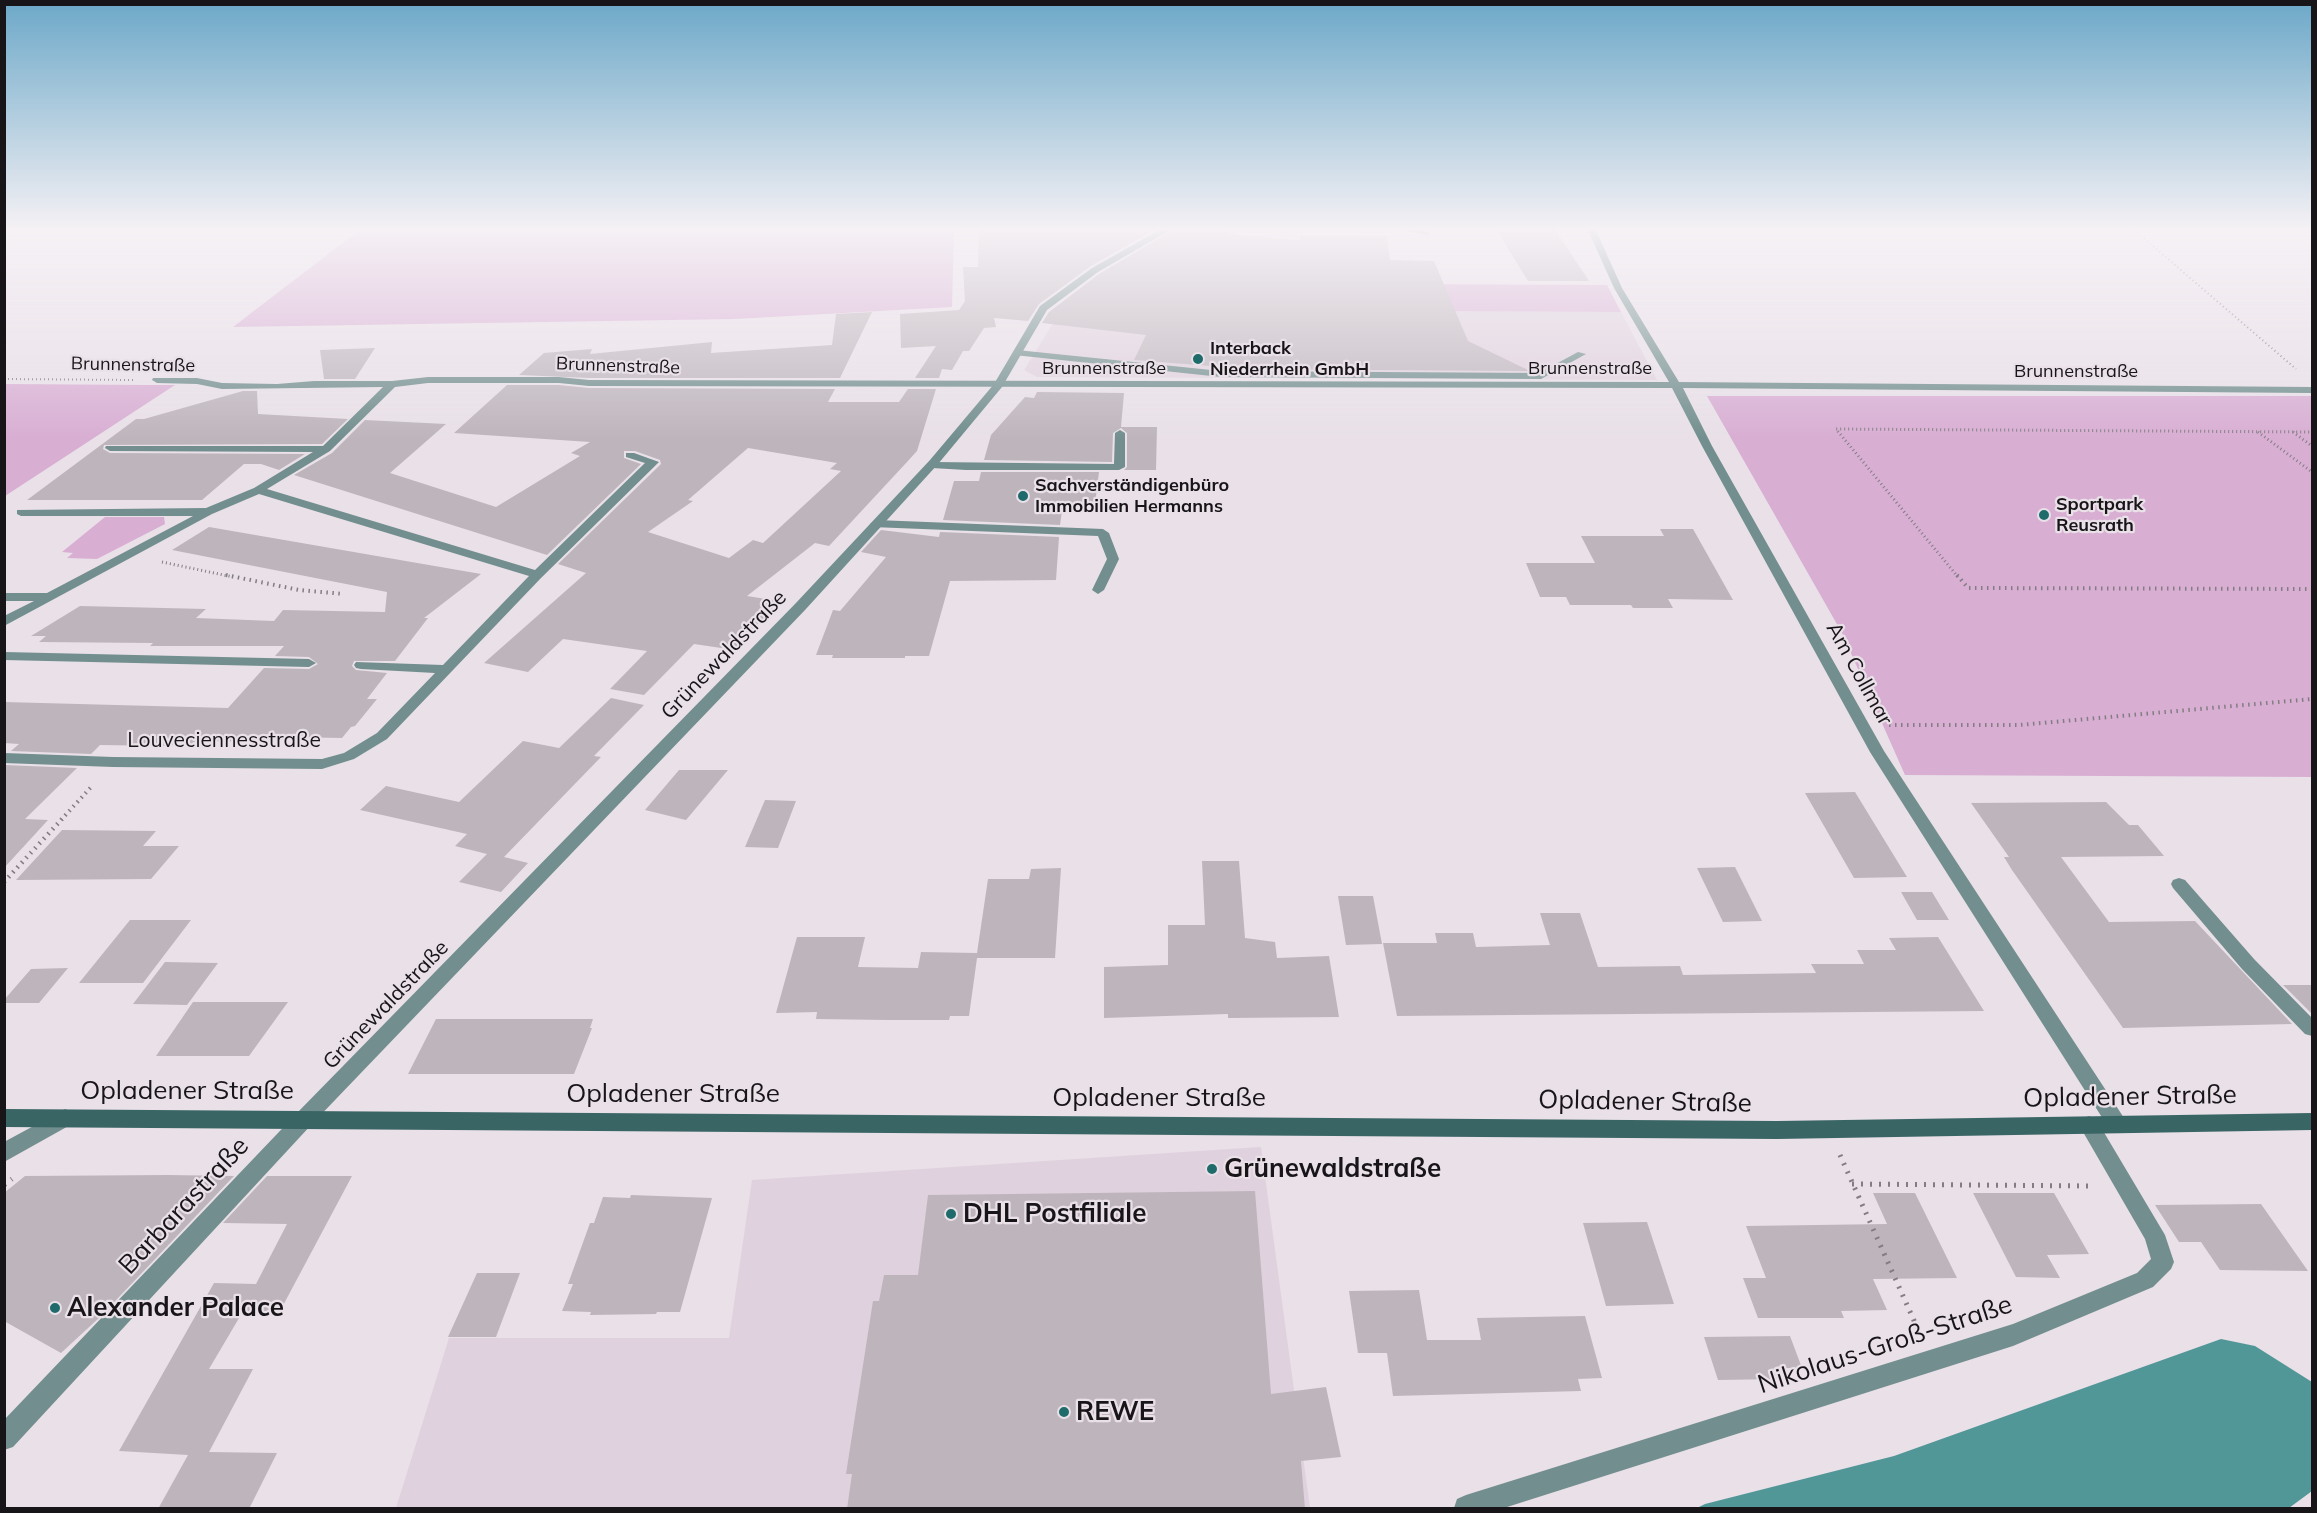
<!DOCTYPE html>
<meta charset="utf-8">
<style>
body{margin:0}
#map{position:relative;width:2317px;height:1513px;overflow:hidden;background:#e9e0e8;font-family:Mulish,sans-serif}
canvas{display:block}
.frame{position:absolute;inset:0;border:6px solid #181518;pointer-events:none}
</style>
<div id="map">
<canvas width="2317" height="1513"></canvas>
<div class="frame"></div>
</div>
<script>
const context = document.querySelector('canvas').getContext('2d');
context.lineJoin = 'round';
function fillPath(path, color) {
  context.fillStyle = color;
  context.fill(path, 'evenodd');
}
function poly(rows) {
  const path = new Path2D();
  for (const r of rows) {
    path.moveTo(r[0], r[1]);
    for (let i = 2; i < r.length; i += 2) path.lineTo(r[i], r[i + 1]);
  }
  return path;
}
function stroke(path, color, width, dash) {
  context.strokeStyle = color;
  context.lineWidth = width;
  context.lineCap = dash ? 'butt' : 'round';
  context.setLineDash(dash || []);
  context.stroke(path);
}
function drawText(font, color, halo, rows, align = 'center') {
  context.font = font + ' Mulish,sans-serif';
  context.lineWidth = 4.5;
  context.setLineDash([]);
  context.textBaseline = 'middle';
  context.strokeStyle = halo;
  context.fillStyle = color;
  for (const [text, x, y, turn = 0] of rows) {
    context.save();
    context.translate(x, y);
    context.rotate((+turn || 0) * Math.PI / 180);
    context.textAlign = isNaN(turn) ? turn : align;
    if (halo) context.strokeText(text, 0, 0);
    context.fillText(text, 0, 0);
    context.restore();
  }
}
const built = poly([
 [1408,311,1621,312,1657,380,1037,377,1024,370,1055,320],
 [1261,1147,1310,1508,396,1508,449,1338,729,1338,752,1180]
]);
const green = poly([
 [362,228,954,228,952,307,735,319,233,327],
 [1404,284,1607,285,1621,312,1408,311],
 [5,384,147,385,175,385,5,496],
 [1707,396,2312,396,2312,777,1905,775,1842,633],
 [105,517,164,517,165,524,97,559,67,558,73,553,62,552]
]);
const water = poly([
 [2221,1339,2255,1346,2312,1382,2312,1491,2289,1508,1697,1508,1705,1504,1894,1456]
]);
const building = poly([
 [979,228,1158,228,1091,266,1039,304,1028,321,994,318,996,327,984,328,969,351,963,351,952,370,942,369,939,378,915,378,936,346,901,348,900,314,959,310,965,301,963,267,978,267],
 [1176,228,1209,228,1246,236,1299,240,1301,235,1387,236,1390,260,1434,261,1468,341,1530,371,1222,369,1223,367,1134,360,1146,335,1042,323,1049,312,1099,274],
 [1554,228,1589,281,1528,281,1496,229],
 [872,312,840,378,589,378,519,375,544,353,592,349,590,354,712,342,711,353,832,345,836,314],
 [375,348,355,379,324,379,320,350],
 [507,385,559,385,589,388,835,389,828,402,899,402,908,389,936,389,917,451,907,462,829,546,815,543,747,596,779,601,735,650,694,644,644,695,610,689,647,651,563,639,528,672,484,663,586,573,558,564,661,464,660,460,635,451,624,451,624,458,641,464,547,555,294,475,332,453,365,420,446,424,390,473,496,507,580,456,571,453,590,442,454,433],
 [748,448,837,463,830,469,841,471,763,543,753,540,729,558,648,532,693,501,688,500],
 [243,391,257,391,258,414,348,419,322,444,104,445,103,449,110,453,305,454,279,470,261,464,244,464,202,500,27,500,136,419,144,419],
 [1037,392,1124,393,1121,427,1157,427,1156,470,1124,470,1127,467,1127,433,1121,428,1113,433,1112,462,984,460,991,435,1025,397,1034,398],
 [981,472,1099,472,1094,512,1062,511,1060,525,943,520,954,481,979,481],
 [209,527,481,574,424,618,428,618,395,661,354,661,352,666,356,670,387,673,367,699,377,699,355,726,351,727,342,738,290,737,275,739,273,742,198,741,194,744,174,744,171,746,100,745,91,754,11,751,19,744,4,743,4,702,228,708,264,668,309,669,318,664,309,657,275,656,284,646,150,646,153,643,39,642,46,636,31,636,80,606,206,609,196,618,274,621,283,610,385,612,387,592,172,550],
 [1660,529,1693,529,1733,600,1668,599,1673,608,1633,608,1631,605,1570,605,1566,597,1540,597,1526,563,1595,563,1581,536,1664,536],
 [881,530,939,537,940,532,1059,537,1056,580,950,581,929,656,905,656,905,658,832,658,833,655,816,655,833,610,840,611,886,557,861,552],
 [611,698,644,705,594,756,601,757,504,857,528,863,501,892,459,882,487,854,455,846,467,834,360,810,386,786,459,802,523,741,559,748],
 [4,765,77,768,25,819,48,820,4,868],
 [679,770,728,770,686,820,645,810],
 [1855,792,1907,877,1854,878,1805,793],
 [765,800,796,801,778,848,745,847],
 [2106,802,2129,825,2138,825,2164,856,2061,857,2109,922,2195,921,2292,1024,2123,1028,2012,870,2004,857,2009,857,1971,803],
 [62,830,156,831,143,846,179,846,151,879,16,880],
 [1202,861,1239,861,1245,938,1275,942,1277,958,1329,956,1339,1017,1228,1018,1228,1014,1104,1018,1104,967,1168,965,1168,925,1205,925],
 [1735,867,1762,921,1723,922,1697,868],
 [1061,868,1055,958,977,958,969,1016,950,1016,949,1020,887,1020,816,1019,817,1012,776,1013,797,937,865,937,858,967,918,968,921,952,977,953,988,879,1029,879,1031,869],
 [1901,892,1932,892,1949,920,1917,920],
 [1338,896,1373,896,1382,944,1346,945],
 [1540,913,1580,913,1598,967,1680,966,1683,975,1816,973,1811,964,1864,964,1857,950,1896,950,1889,938,1938,937,1984,1011,1397,1016,1383,943,1437,943,1435,933,1473,933,1476,947,1550,945],
 [130,920,191,920,143,983,79,983],
 [165,962,218,963,187,1005,133,1004],
 [68,968,39,1003,4,1003,4,1000,31,969],
 [2283,985,2313,985,2313,1015],
 [193,1002,288,1002,249,1056,156,1056],
 [436,1019,593,1019,590,1028,592,1028,574,1074,408,1074],
 [168,1175,234,1176,100,1317,61,1353,4,1321,4,1193,25,1176],
 [267,1176,352,1176,279,1313,242,1313,209,1369,253,1369,209,1452,277,1453,249,1509,158,1509,188,1455,119,1451,214,1283,256,1284,287,1224,223,1223],
 [1255,1191,1271,1394,1326,1387,1341,1457,1301,1461,1305,1509,847,1509,852,1474,846,1474,873,1301,879,1301,884,1275,918,1275,928,1195],
 [1873,1193,1915,1193,1957,1278,1873,1279,1887,1310,1841,1311,1844,1318,1758,1318,1743,1278,1766,1278,1746,1226,1887,1224],
 [1973,1193,2054,1193,2089,1254,2047,1255,2060,1278,2016,1277],
 [631,1195,712,1198,680,1312,657,1312,656,1314,590,1315,591,1312,562,1311,573,1284,568,1284,590,1223,594,1223,603,1197,630,1198],
 [2261,1204,2308,1271,2220,1270,2201,1242,2179,1242,2155,1205],
 [1647,1222,1674,1304,1606,1306,1583,1223],
 [477,1273,520,1273,496,1337,448,1337],
 [1419,1290,1427,1340,1481,1340,1477,1318,1585,1316,1602,1378,1578,1379,1581,1391,1393,1396,1387,1353,1358,1353,1349,1291],
 [1790,1336,1802,1368,1776,1368,1781,1379,1718,1380,1704,1337]
]);
const pathFar4 = poly([
 [2132,228,2296,369],
 [4,379,135,380]
]);
const pathFar3 = poly([
 [2258,432,2312,472],
 [2293,432,2312,446],
 [162,562,233,577],
 [1958,577,1836,429,2312,432]
]);
const pathFar2 = poly([
 [226,575,299,590,344,594],
 [1957,575,1968,588,2312,589],
 [1889,725,2019,725,2312,699],
 [61,820,93,785]
]);
const pathFar1 = poly([
 [4,882,62,819]
]);
const path = poly([
 [1840,1155,1920,1334],
 [1852,1184,2093,1186],
 [4,1185,12,1179]
]);
const service = poly([
 [1017,350,1221,371,1539,373,1578,352,1586,354,1541,379,1221,377,1014,355,1014,351,1017,350],
 [1120,430,1125,433,1125,467,1119,470,966,470,932,468,926,465,932,462,1114,464,1115,433,1120,430],
 [876,520,1103,529,1109,533,1119,559,1104,590,1098,594,1092,590,1107,559,1098,536,872,527,870,524,876,520],
 [2179,878,2185,880,2254,959,2312,1018,2312,1036,2305,1034,2242,969,2173,888,2171,884,2173,880,2179,878],
 [65,1109,72,1112,75,1118,72,1124,4,1162,4,1142,65,1109],
 [305,1109,312,1112,315,1118,312,1124,13,1447,4,1450,4,1420,298,1112,305,1109],
 [2089,1116,2096,1119,2165,1235,2174,1262,2171,1269,2153,1287,2013,1346,1504,1508,1454,1508,1457,1499,1466,1495,2013,1324,2137,1273,2151,1259,2145,1239,2079,1125,2082,1119,2089,1116]
]);
const minor = poly([
 [1388,228,1412,228,1431,233,1427,235,1388,228],
 [1587,228,1595,228,1622,288,1679,382,2312,387,2312,393,1683,388,1712,446,1884,751,2124,1118,2127,1124,2124,1130,2117,1133,2110,1130,1870,752,1702,446,1672,388,589,386,559,383,428,383,395,387,330,451,267,489,535,570,645,463,626,457,626,453,634,453,659,462,541,578,387,739,354,759,322,769,113,767,4,763,4,753,113,757,322,759,344,753,377,733,435,673,361,669,356,668,354,665,356,662,443,665,529,576,259,494,212,514,4,626,4,616,34,601,4,601,4,593,47,593,193,516,21,516,17,514,17,510,206,508,254,488,313,452,110,451,105,448,106,446,323,446,383,387,222,389,197,384,157,383,152,380,153,378,197,378,222,383,277,384,314,381,392,381,428,377,559,377,589,380,1669,382,1614,288,1587,228],
 [4,652,309,659,316,663,309,667,4,660,4,652]
]);
const tertiary = poly([
 [1163,228,1174,228,1098,272,1047,310,1002,387,938,464,805,610,312,1124,305,1127,298,1124,295,1118,298,1112,795,604,930,460,994,384,1040,306,1092,268,1163,228]
]);
const secondary = poly([
 [4,1109,1777,1121,2312,1113,2312,1130,1777,1139,4,1127,4,1109]
]);
const markers = [
 [1198,359,6,"#1f6b6c"],
 [1023,496,6,"#1f6b6c"],
 [2044,515,6,"#1f6b6c"],
 [1212,1169,6,"#1f6b6c"],
 [951,1214,6,"#1f6b6c"],
 [55,1308,6,"#1f6b6c"],
 [1064,1412,6,"#1f6b6c"]
];
const farPoinames = [
 ["Interback",1210,349],
 ["Niederrhein GmbH",1210,370],
 ["Sachverständigenbüro",1035,486],
 ["Immobilien Hermanns",1035,507],
 ["Sportpark",2056,505],
 ["Reusrath",2056,526]
];
const farStreetnames = [
 ["Brunnenstraße",133,365,1],
 ["Brunnenstraße",618,366,2],
 ["Brunnenstraße",1104,369],
 ["Brunnenstraße",1590,369],
 ["Brunnenstraße",2076,372]
];
const streetNames = [
 ["Grünewaldstraße",724,655,-46],
 ["Am Collmar",1859,674,61],
 ["Louveciennesstraße",224,741],
 ["Grünewaldstraße",386,1005,-46]
];
const nearStreetnames = [
 ["Opladener Straße",187,1091],
 ["Opladener Straße",673,1094],
 ["Opladener Straße",2130,1097,-1],
 ["Opladener Straße",1159,1098],
 ["Opladener Straße",1645,1102,1],
 ["Barbarastraße",184,1206,-47],
 ["Nikolaus-Groß-Straße",1885,1345,-18]
];
const nearPoinames = [
 ["Grünewaldstraße",1224,1169],
 ["DHL Postfiliale",963,1214],
 ["Alexander Palace",67,1308],
 ["REWE",1076,1412]
];
fillPath(built, '#e0d1de');
fillPath(green, '#d8aed3');
fillPath(water, '#529798');
fillPath(building, '#beb5bc');
stroke(pathFar4, '#837d83', 2, [1, 3]);
stroke(pathFar3, '#837d83', 3, [1, 3]);
stroke(pathFar2, '#837d83', 4, [1.5, 4.5]);
stroke(pathFar1, '#837d83', 4.5, [1.5, 5]);
stroke(path, '#837d83', 5, [2, 7]);
fillPath(service, '#728e8e');
fillPath(minor, '#728e8e');
fillPath(tertiary, '#728e8e');
fillPath(secondary, '#3a6565');
const sky = context.createLinearGradient(0, 0, 0, 440);
sky.addColorStop(0, '#6ca8c8');
sky.addColorStop(0.52, '#f5f1f5');
sky.addColorStop(1, '#f5f1f500');
context.fillStyle = sky;
context.fillRect(0, 0, 2317, 440);
for (const [x, y, r, color] of markers) {
  const dot = new Path2D();
  dot.arc(x, y, r, 0, 2 * Math.PI);
  context.fillStyle = color;
  context.fill(dot);
  stroke(dot, '#e9e0e8', 2);
}
drawText('bold 18px', '#181518', '#e9e0e8', farPoinames, 'left');
drawText('18px', '#181518', '#e9e0e8', farStreetnames);
drawText('21px', '#181518', '#e9e0e8', streetNames);
drawText('26px', '#181518', '#e9e0e8', nearStreetnames);
drawText('bold 26px', '#181518', '#e9e0e8', nearPoinames, 'left');
</script>
